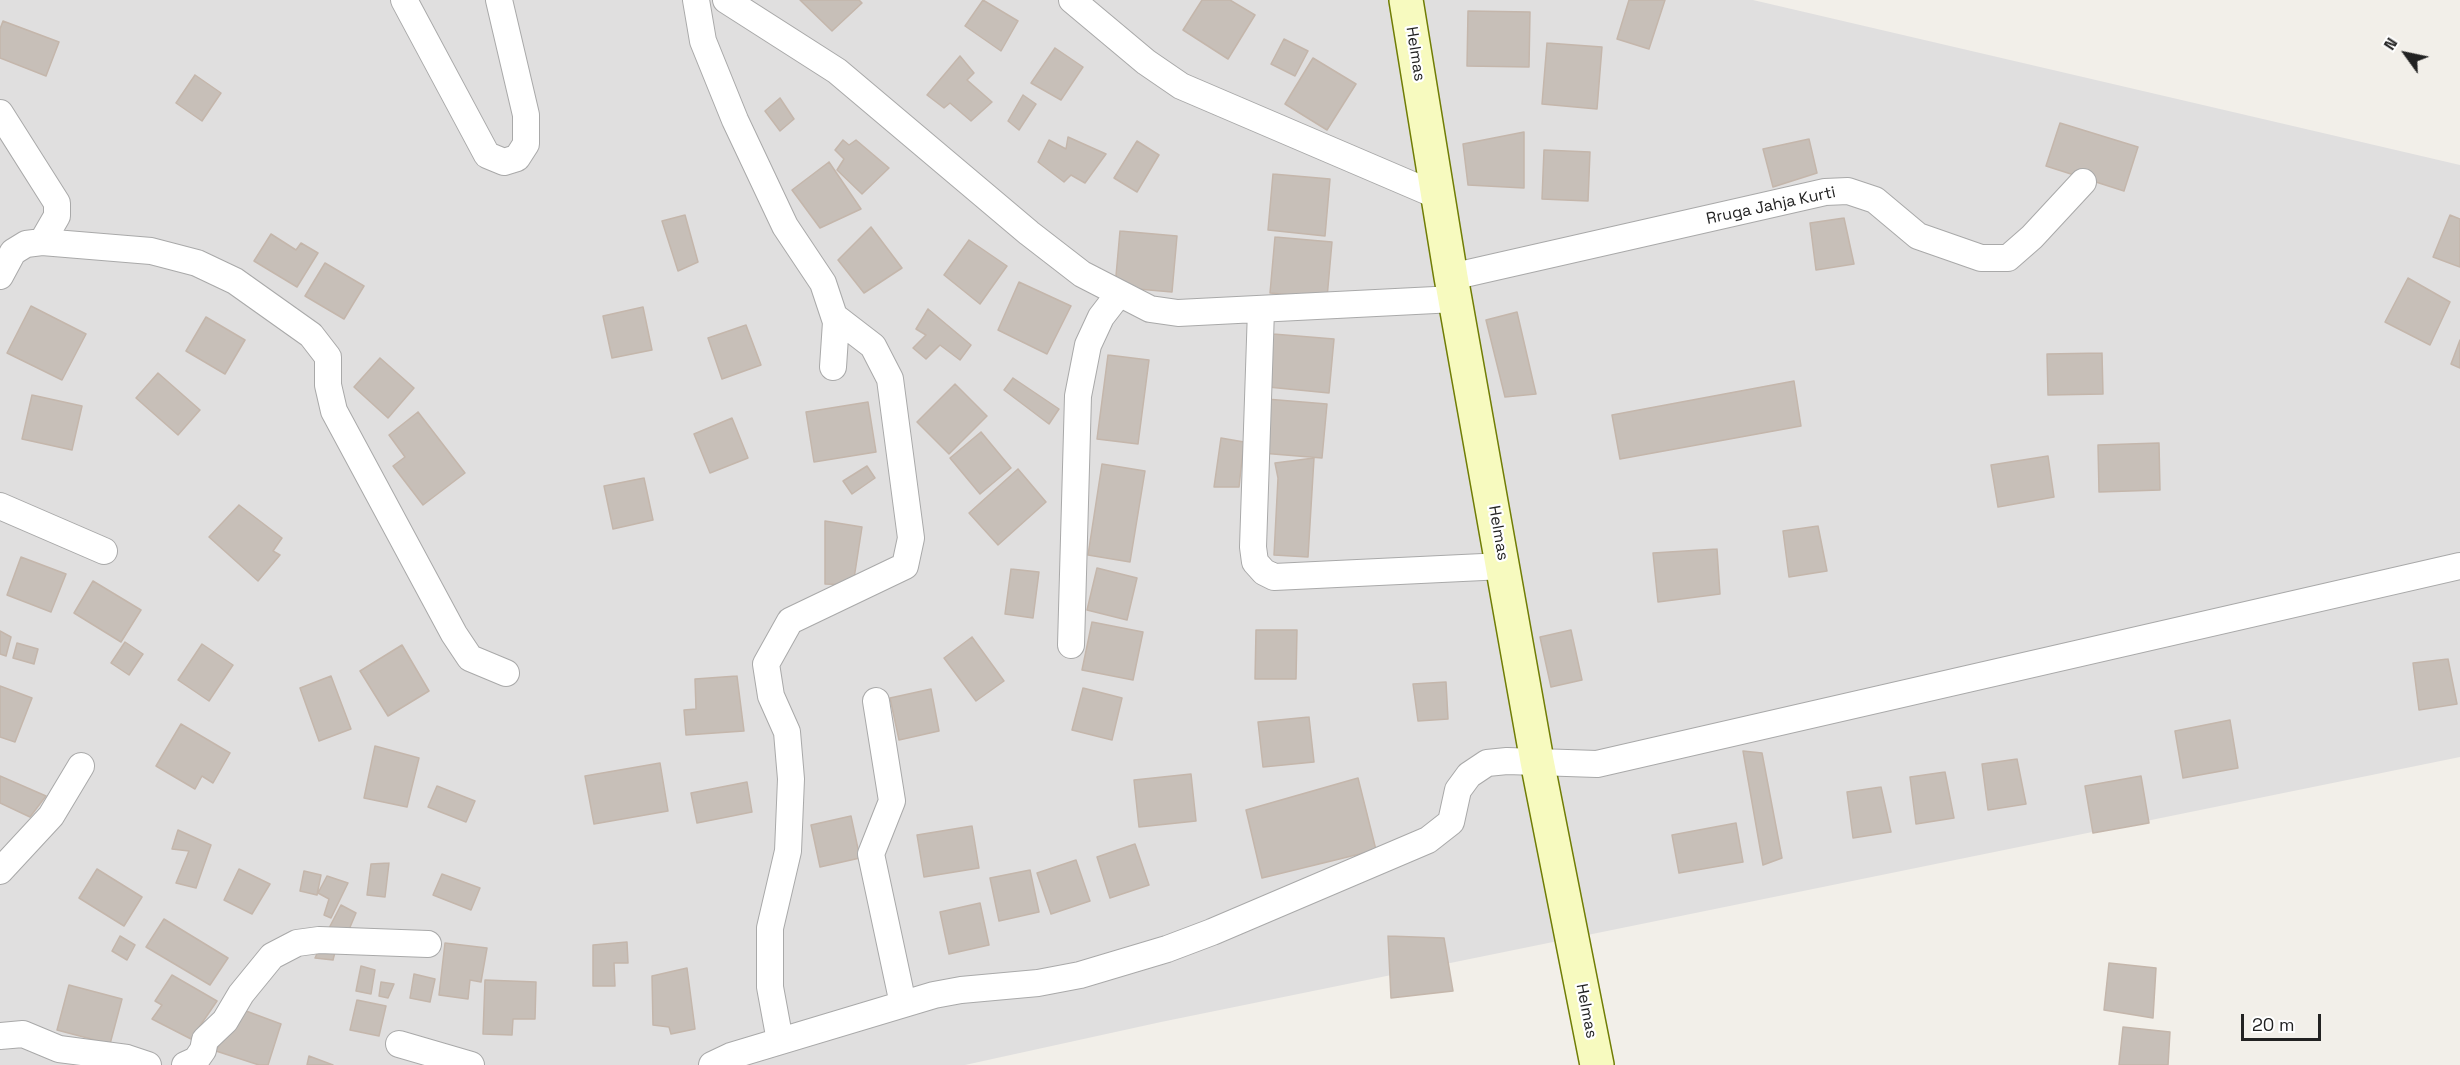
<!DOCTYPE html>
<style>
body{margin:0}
#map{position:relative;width:2460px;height:1065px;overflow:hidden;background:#f2efe9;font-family:"Space Grotesk",sans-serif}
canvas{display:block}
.north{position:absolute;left:2376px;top:24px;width:60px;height:60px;-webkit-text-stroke:4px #fff;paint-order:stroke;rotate:303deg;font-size:16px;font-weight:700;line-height:24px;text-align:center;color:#222}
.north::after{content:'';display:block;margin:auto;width:21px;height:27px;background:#222;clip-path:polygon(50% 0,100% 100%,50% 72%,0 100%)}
.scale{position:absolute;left:2241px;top:1014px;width:80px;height:27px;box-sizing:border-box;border:3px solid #222;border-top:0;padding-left:8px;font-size:18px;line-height:21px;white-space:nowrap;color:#222;-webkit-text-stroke:4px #fff;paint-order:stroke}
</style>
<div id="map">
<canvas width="2460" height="1065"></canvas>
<div class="north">N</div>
<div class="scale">20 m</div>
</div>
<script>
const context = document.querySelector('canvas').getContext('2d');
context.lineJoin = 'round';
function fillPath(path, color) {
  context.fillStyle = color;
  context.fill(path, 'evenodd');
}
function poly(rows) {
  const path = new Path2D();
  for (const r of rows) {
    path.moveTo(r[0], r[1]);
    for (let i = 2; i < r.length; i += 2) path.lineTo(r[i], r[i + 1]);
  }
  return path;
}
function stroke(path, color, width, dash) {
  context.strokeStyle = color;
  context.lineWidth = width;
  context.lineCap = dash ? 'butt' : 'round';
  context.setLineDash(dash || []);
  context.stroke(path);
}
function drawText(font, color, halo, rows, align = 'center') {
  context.font = font + ' "Space Grotesk",sans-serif';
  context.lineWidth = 4.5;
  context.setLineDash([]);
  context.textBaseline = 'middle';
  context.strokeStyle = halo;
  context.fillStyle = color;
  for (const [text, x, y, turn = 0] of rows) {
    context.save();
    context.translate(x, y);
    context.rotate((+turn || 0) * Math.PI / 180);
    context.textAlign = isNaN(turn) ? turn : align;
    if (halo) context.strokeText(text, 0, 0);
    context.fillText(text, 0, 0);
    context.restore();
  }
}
const residential = poly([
 [0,0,1753,0,2460,165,2460,757,1161,1022,965,1065,0,1065]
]);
const building = poly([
 [800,0,859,0,862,3,832,31,800,0],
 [983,0,1018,21,1001,51,965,26,983,0],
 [1202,0,1230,0,1255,15,1228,59,1183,30,1202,0],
 [1629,0,1665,0,1649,49,1617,39,1629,0],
 [1468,11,1530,12,1529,67,1467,66,1468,11],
 [3,21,59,42,46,76,0,58,0,29,3,21],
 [1284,39,1308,51,1295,76,1271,64,1284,39],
 [1547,43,1602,47,1597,109,1542,104,1547,43],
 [1055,48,1083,67,1061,100,1031,83,1055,48],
 [960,56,974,73,967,80,992,102,971,121,950,103,944,108,927,95,960,56],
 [1313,58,1356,84,1327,130,1285,104,1313,58],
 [195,75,221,93,202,121,176,103,195,75],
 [1023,95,1036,104,1019,130,1008,121,1023,95],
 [780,98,794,119,780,131,765,111,780,98],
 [2060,123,2138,147,2124,191,2046,166,2060,123],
 [1524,132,1524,188,1468,185,1463,144,1524,132],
 [1068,137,1106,154,1085,183,1071,175,1064,182,1038,162,1049,140,1066,149,1068,137],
 [1809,139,1817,173,1773,187,1763,149,1809,139],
 [843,140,849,145,856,140,889,168,862,194,837,170,844,159,835,150,843,140],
 [1137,141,1159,155,1137,192,1114,178,1137,141],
 [1544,150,1590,152,1588,201,1542,199,1544,150],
 [829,162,861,209,820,228,792,190,829,162],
 [1273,174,1330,179,1325,236,1268,230,1273,174],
 [685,215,698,262,678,271,662,221,685,215],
 [2450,215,2460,219,2460,267,2433,257,2450,215],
 [1844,218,1854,264,1816,270,1810,223,1844,218],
 [871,227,902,268,864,293,838,260,871,227],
 [1120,231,1177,236,1172,292,1115,287,1120,231],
 [271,234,296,250,301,243,318,253,297,287,254,261,271,234],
 [1275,237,1332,242,1327,298,1270,293,1275,237],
 [969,240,1007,266,980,304,944,275,969,240],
 [325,263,364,286,344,319,305,296,325,263],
 [2408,278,2450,302,2430,345,2385,322,2408,278],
 [1019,282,1071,306,1047,354,998,330,1019,282],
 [31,306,86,334,62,380,7,353,31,306],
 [643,307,652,350,612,358,603,316,643,307],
 [928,309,971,345,960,360,940,345,926,359,913,348,926,335,916,329,928,309],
 [1517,312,1536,394,1505,397,1486,320,1517,312],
 [206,317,245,340,225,374,186,351,206,317],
 [746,325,761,365,722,379,708,338,746,325],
 [1273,334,1334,339,1329,393,1268,387,1273,334],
 [2460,340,2460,368,2451,364,2460,340],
 [2102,353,2103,394,2048,395,2047,354,2102,353],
 [1108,355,1149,360,1138,444,1097,439,1108,355],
 [380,358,414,388,388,418,354,387,380,358],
 [158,373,200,410,178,435,136,398,158,373],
 [1013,378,1059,409,1049,424,1004,390,1013,378],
 [1794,381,1801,426,1620,459,1612,415,1794,381],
 [955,384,987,416,949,454,917,422,955,384],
 [32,395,82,406,72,450,22,439,32,395],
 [1266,399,1327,404,1322,458,1261,453,1266,399],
 [868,402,876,452,814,462,806,412,868,402],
 [418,412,465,473,423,505,393,466,405,457,389,435,418,412],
 [732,418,748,458,710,473,694,434,732,418],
 [981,432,1011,468,980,494,950,458,981,432],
 [1221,438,1244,442,1239,487,1214,487,1221,438],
 [2159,443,2160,490,2099,492,2098,445,2159,443],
 [2048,456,2054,497,1998,507,1991,465,2048,456],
 [1314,458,1308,557,1274,555,1278,478,1275,463,1314,458],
 [1102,464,1145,471,1130,562,1088,555,1102,464],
 [867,466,875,478,852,494,843,481,867,466],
 [1018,469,1046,502,998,545,969,513,1018,469],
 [644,478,653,520,613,529,604,486,644,478],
 [239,505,282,538,273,551,280,555,258,581,209,537,239,505],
 [825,521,862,527,853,585,825,584,825,521],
 [1818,526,1827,571,1789,577,1783,531,1818,526],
 [1717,549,1720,594,1658,602,1653,553,1717,549],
 [21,557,66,574,51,612,7,595,21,557],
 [1097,568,1137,578,1127,620,1087,610,1097,568],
 [1011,569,1039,572,1033,618,1005,614,1011,569],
 [93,581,141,610,121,642,74,613,93,581],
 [1092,622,1143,632,1133,680,1082,670,1092,622],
 [1256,630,1297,630,1296,679,1255,679,1256,630],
 [1571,630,1582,680,1551,687,1540,637,1571,630],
 [0,631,11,637,6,656,0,654,0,631],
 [972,637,1004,681,976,701,944,658,972,637],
 [125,642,143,654,129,675,111,663,125,642],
 [17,643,38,649,34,664,13,658,17,643],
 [202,644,233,665,209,701,178,680,202,644],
 [402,645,429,691,388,716,360,671,402,645],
 [2448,659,2457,704,2419,710,2413,663,2448,659],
 [331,676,351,729,319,741,300,688,331,676],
 [737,676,744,731,686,735,684,710,696,709,695,679,737,676],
 [1446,682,1448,719,1418,721,1413,684,1446,682],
 [0,686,32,698,15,742,0,737,0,686],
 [1083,688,1122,698,1112,740,1072,730,1083,688],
 [931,689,939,731,899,740,890,698,931,689],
 [1309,717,1314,762,1263,767,1258,722,1309,717],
 [2230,720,2238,768,2183,778,2175,731,2230,720],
 [181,724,230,753,213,783,202,776,195,789,156,766,181,724],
 [375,746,419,758,407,807,364,798,375,746],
 [1743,751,1762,753,1782,858,1763,865,1743,751],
 [2017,759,2026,804,1988,810,1982,764,2017,759],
 [660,763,668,811,594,824,585,776,660,763],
 [1945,772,1954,818,1916,824,1910,777,1945,772],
 [1191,774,1196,821,1139,827,1134,780,1191,774],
 [0,776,46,796,30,817,0,803,0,776],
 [2141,776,2149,823,2093,833,2085,786,2141,776],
 [1358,778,1376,850,1262,878,1246,810,1358,778],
 [747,782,752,812,697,823,691,793,747,782],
 [437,786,475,801,466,822,428,807,437,786],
 [1881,787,1891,832,1853,838,1847,792,1881,787],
 [851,816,860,858,820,867,811,825,851,816],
 [1736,823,1743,862,1679,873,1672,835,1736,823],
 [972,826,979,868,924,877,917,835,972,826],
 [178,830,211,845,196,888,176,883,189,851,172,849,178,830],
 [1135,844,1149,885,1110,898,1097,857,1135,844],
 [1076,860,1090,901,1051,914,1037,873,1076,860],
 [389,863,385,897,367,895,371,864,389,863],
 [97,869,142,897,124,926,79,898,97,869],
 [239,869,270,884,252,914,224,900,239,869],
 [1030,870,1039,912,999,921,990,878,1030,870],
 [304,871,321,875,317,895,300,891,304,871],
 [442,874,480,888,471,910,433,895,442,874],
 [327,876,348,883,331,918,324,915,329,899,318,893,327,876],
 [980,903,989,945,949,954,940,912,980,903],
 [341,905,356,913,345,939,327,932,341,905],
 [164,919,228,958,210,985,146,947,164,919],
 [120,936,135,945,127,960,112,951,120,936],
 [1388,936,1444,938,1453,991,1391,998,1388,936],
 [627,942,628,963,614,963,615,986,593,986,593,945,627,942],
 [445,943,487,948,481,982,470,980,468,999,439,995,445,943],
 [321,945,336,948,333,960,315,958,321,945],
 [2109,963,2156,968,2153,1018,2104,1010,2109,963],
 [361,966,375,970,371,994,356,991,361,966],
 [687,968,695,1029,671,1034,669,1027,653,1025,652,976,687,968],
 [414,974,435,979,430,1002,410,998,414,974],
 [172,975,217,1001,191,1039,152,1019,162,1005,155,1001,172,975],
 [485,980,536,982,535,1019,513,1019,512,1035,483,1034,485,980],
 [381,982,394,984,388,998,379,996,381,982],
 [69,985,122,999,110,1044,57,1030,69,985],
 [357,1000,386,1006,379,1036,350,1030,357,1000],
 [238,1008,281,1024,268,1065,259,1065,216,1051,238,1008],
 [2123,1027,2170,1032,2168,1065,2119,1065,2123,1027],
 [309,1056,333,1065,307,1065,309,1056]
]);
const street = poly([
 [404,0,487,155,504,162,517,158,526,144,526,115,499,0],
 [696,0,703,41,735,120,785,226,823,283,836,322,833,367],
 [726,0,837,71,1029,233,1082,274,1150,309,1178,313,1455,299],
 [1072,0,1146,62,1181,86,1438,196],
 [0,113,57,203,57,216,42,242],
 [0,276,13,252,26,244,42,242,151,251,197,263,235,281,311,335,328,357,328,385,334,411,454,634,470,658,506,673],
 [1451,277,1825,192,1848,191,1875,200,1918,236,1981,258,2008,258,2032,237,2083,182],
 [1261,310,1253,547,1255,562,1264,572,1274,577,1504,566],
 [0,506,104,551],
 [1071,645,1078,396,1088,345,1101,317,1118,295],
 [876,701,892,801,871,854,903,1004],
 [0,871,51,816,81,766],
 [0,1036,23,1034,59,1049,127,1058,148,1065],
 [780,1041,770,987,770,928,788,851,791,779,787,732,771,696,766,664,790,621,905,566,911,538,890,379,873,346,834,316],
 [399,1044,471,1065],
 [185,1065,196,1060,203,1050,205,1040,225,1021,241,994,272,956,297,943,319,940,428,944],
 [712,1065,731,1056,934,995,961,990,1038,983,1080,975,1167,949,1212,932,1428,840,1451,822,1458,790,1469,775,1487,763,1507,761,1597,764,2460,566]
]);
const secondary = poly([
 [1406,0,1451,277,1537,761,1597,1065]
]);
const streetNames = [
 ["Helmas",1415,54,81],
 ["Rruga Jahja Kurti",1771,206,-12],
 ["Helmas",1498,533,80],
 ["Helmas",1586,1011,79]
];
fillPath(residential, '#e0dfdf');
fillPath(building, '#c7bfb8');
stroke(building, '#c4b6ab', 1.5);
stroke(street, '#a9a9a9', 28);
stroke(secondary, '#707d05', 36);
stroke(street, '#fff', 26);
stroke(secondary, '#f7fabf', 33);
drawText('16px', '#222', '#fff', streetNames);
</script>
